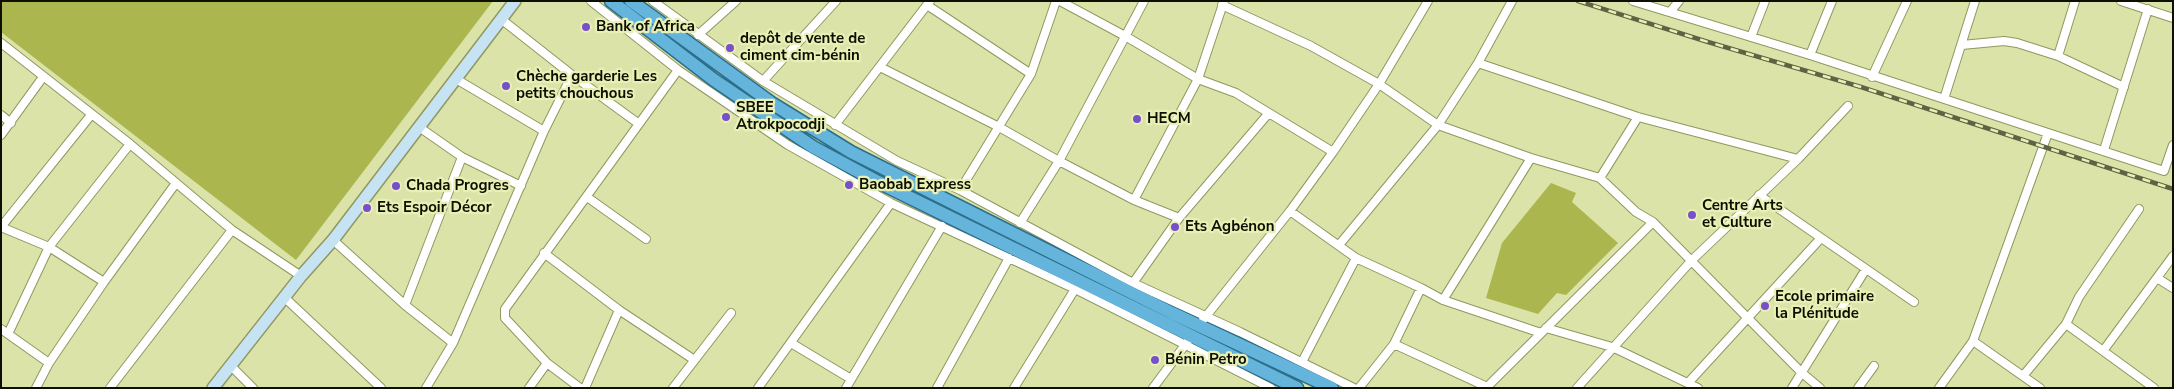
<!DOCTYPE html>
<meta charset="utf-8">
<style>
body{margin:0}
#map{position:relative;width:2174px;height:389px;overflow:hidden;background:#dbe3a9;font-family:"Nunito Sans",sans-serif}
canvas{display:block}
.frame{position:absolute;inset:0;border:2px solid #0d0f00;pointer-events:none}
</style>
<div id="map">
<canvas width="2174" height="389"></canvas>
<div class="frame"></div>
</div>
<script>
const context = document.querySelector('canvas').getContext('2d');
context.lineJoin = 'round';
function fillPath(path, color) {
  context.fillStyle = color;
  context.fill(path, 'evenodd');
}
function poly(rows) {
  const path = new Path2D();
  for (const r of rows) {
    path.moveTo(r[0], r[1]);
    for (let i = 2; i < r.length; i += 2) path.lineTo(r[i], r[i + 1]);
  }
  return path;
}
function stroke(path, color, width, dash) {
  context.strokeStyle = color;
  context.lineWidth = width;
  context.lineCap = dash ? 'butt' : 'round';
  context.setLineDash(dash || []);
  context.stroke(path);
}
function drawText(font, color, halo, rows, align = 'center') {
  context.font = font + ' "Nunito Sans",sans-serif';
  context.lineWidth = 4.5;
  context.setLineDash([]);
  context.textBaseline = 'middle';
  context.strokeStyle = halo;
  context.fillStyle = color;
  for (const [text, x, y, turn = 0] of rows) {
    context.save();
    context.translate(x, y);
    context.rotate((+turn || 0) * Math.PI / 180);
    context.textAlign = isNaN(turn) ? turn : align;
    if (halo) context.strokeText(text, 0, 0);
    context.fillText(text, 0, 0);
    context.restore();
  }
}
const green = poly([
 [1,1,493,1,296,260,1,32],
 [1551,183,1576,193,1572,202,1618,243,1566,295,1557,293,1538,314,1486,298,1502,243]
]);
const minor = poly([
 [591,1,678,70,788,145,891,203,1075,289,1271,388],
 [653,1,763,81,897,161,960,190,1133,283,1240,332,1354,388],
 [1060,1,1125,36,1198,79,1236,93,1333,152],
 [1633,1,1810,55,2164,171,2173,145],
 [2121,1,2173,18],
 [927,5,1031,74],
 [1222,5,1311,46,1379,84,1438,125,1531,158,1600,178,1636,212,1653,222,1801,372,1820,388],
 [1670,12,1679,1],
 [501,19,572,75,639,124],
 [698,35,736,1],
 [1751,37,1765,1],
 [1,43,130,144,232,230,301,276],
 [1962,45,2004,41,2017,43,2058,56,2124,87],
 [1810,55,1832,1],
 [2058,56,2075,1],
 [1478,63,1638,117,1798,159],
 [880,67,999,127,1059,161,1134,200,1179,218],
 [1872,77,1907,1],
 [456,79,544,131],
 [763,81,836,1],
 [1944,99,1975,1],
 [1,115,11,123],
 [835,125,930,1],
 [419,127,462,157,521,186],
 [1,135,43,77],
 [2104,150,2148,9],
 [1600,178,1638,117],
 [960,190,1031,74,1056,1],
 [1759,195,1914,302],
 [587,197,646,239],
 [1134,200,1198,79,1224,1],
 [1290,211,1356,258,1421,288,1443,300,1541,333],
 [1020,223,1059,161,1144,1],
 [1,227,91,115],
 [1,227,49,247,104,282],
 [333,240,405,305,453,343],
 [1339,245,1438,125,1478,63,1512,1],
 [544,253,619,310,693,359],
 [2157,278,2173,288],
 [1133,283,1179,218,1268,114],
 [284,297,381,388],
 [1443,300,1531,158],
 [405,305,462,157],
 [1203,320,1290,211,1333,152,1379,84,1428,1],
 [2066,324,2154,388],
 [1546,328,1612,347,1698,388],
 [1,329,49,363],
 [8,334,49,247,130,144],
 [1973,341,2040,388],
 [791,343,851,379],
 [1394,344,1487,387],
 [2103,351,2173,256],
 [1302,362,1356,258],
 [231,366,253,388],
 [2023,376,2066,324,2079,297,2139,209],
 [1688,383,1821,238],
 [36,388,49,363,104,282,176,183],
 [110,388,232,230],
 [426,388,453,343,544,131,572,75],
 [529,388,547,363],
 [580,388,547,363,505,318,505,309,678,70],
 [585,388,619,310],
 [673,388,731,313],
 [758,388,891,203],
 [846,388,942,226],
 [937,388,1009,258],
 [1014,388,1075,289],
 [1153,388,1188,341],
 [1359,388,1394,344,1421,288],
 [1486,388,1653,222],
 [1577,388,1692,260,1798,159,1848,106],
 [1792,388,1866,269],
 [1858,388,1874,366],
 [1939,388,1973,341,2048,133]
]);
const secondary = poly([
 [213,388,301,276,333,240,515,1]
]);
const trunk = poly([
 [611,1,714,80,813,147,878,182,1297,388],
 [631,1,773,104,851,152,1172,313,1332,388]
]);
const rail = poly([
 [1578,1,1708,42,1861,87,2173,189]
]);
const markers = [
 [586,27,5,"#7851ca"],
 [730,48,5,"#7851ca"],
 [506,86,5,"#7851ca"],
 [726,117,5,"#7851ca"],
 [1137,119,5,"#7851ca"],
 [849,185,5,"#7851ca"],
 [396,186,5,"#7851ca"],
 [367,208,5,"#7851ca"],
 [1692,215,5,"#7851ca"],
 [1175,227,5,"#7851ca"],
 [1765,306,5,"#7851ca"],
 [1155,360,5,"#7851ca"]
];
const poiNames = [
 ["Bank of Africa",596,27],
 ["depôt de vente de",740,39],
 ["ciment cim-bénin",740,56],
 ["Chèche garderie Les",516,77],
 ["petits chouchous",516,94],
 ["SBEE",736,108],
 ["Atrokpocodji",736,125],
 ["HECM",1147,119],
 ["Baobab Express",859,185],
 ["Chada Progres",406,186],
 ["Centre Arts",1702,206],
 ["et Culture",1702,223],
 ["Ets Espoir Décor",377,208],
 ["Ets Agbénon",1185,227],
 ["Ecole primaire",1775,297],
 ["la Plénitude",1775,314],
 ["Bénin Petro",1165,360]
];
fillPath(green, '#abb64f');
stroke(minor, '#909860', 10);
stroke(secondary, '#909860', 14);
stroke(trunk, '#2d6e8a', 15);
stroke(minor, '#fff', 8);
stroke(secondary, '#c5e3f2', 11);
stroke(trunk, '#64b4dc', 12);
stroke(rail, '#5e6343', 4.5);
stroke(rail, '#e8f0b6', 2.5, [8]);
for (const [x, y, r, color] of markers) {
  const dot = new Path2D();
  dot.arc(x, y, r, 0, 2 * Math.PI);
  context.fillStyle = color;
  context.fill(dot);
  stroke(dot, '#e8f0b6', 2);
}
drawText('bold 15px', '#0d0f00', '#e8f0b6', poiNames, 'left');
</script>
